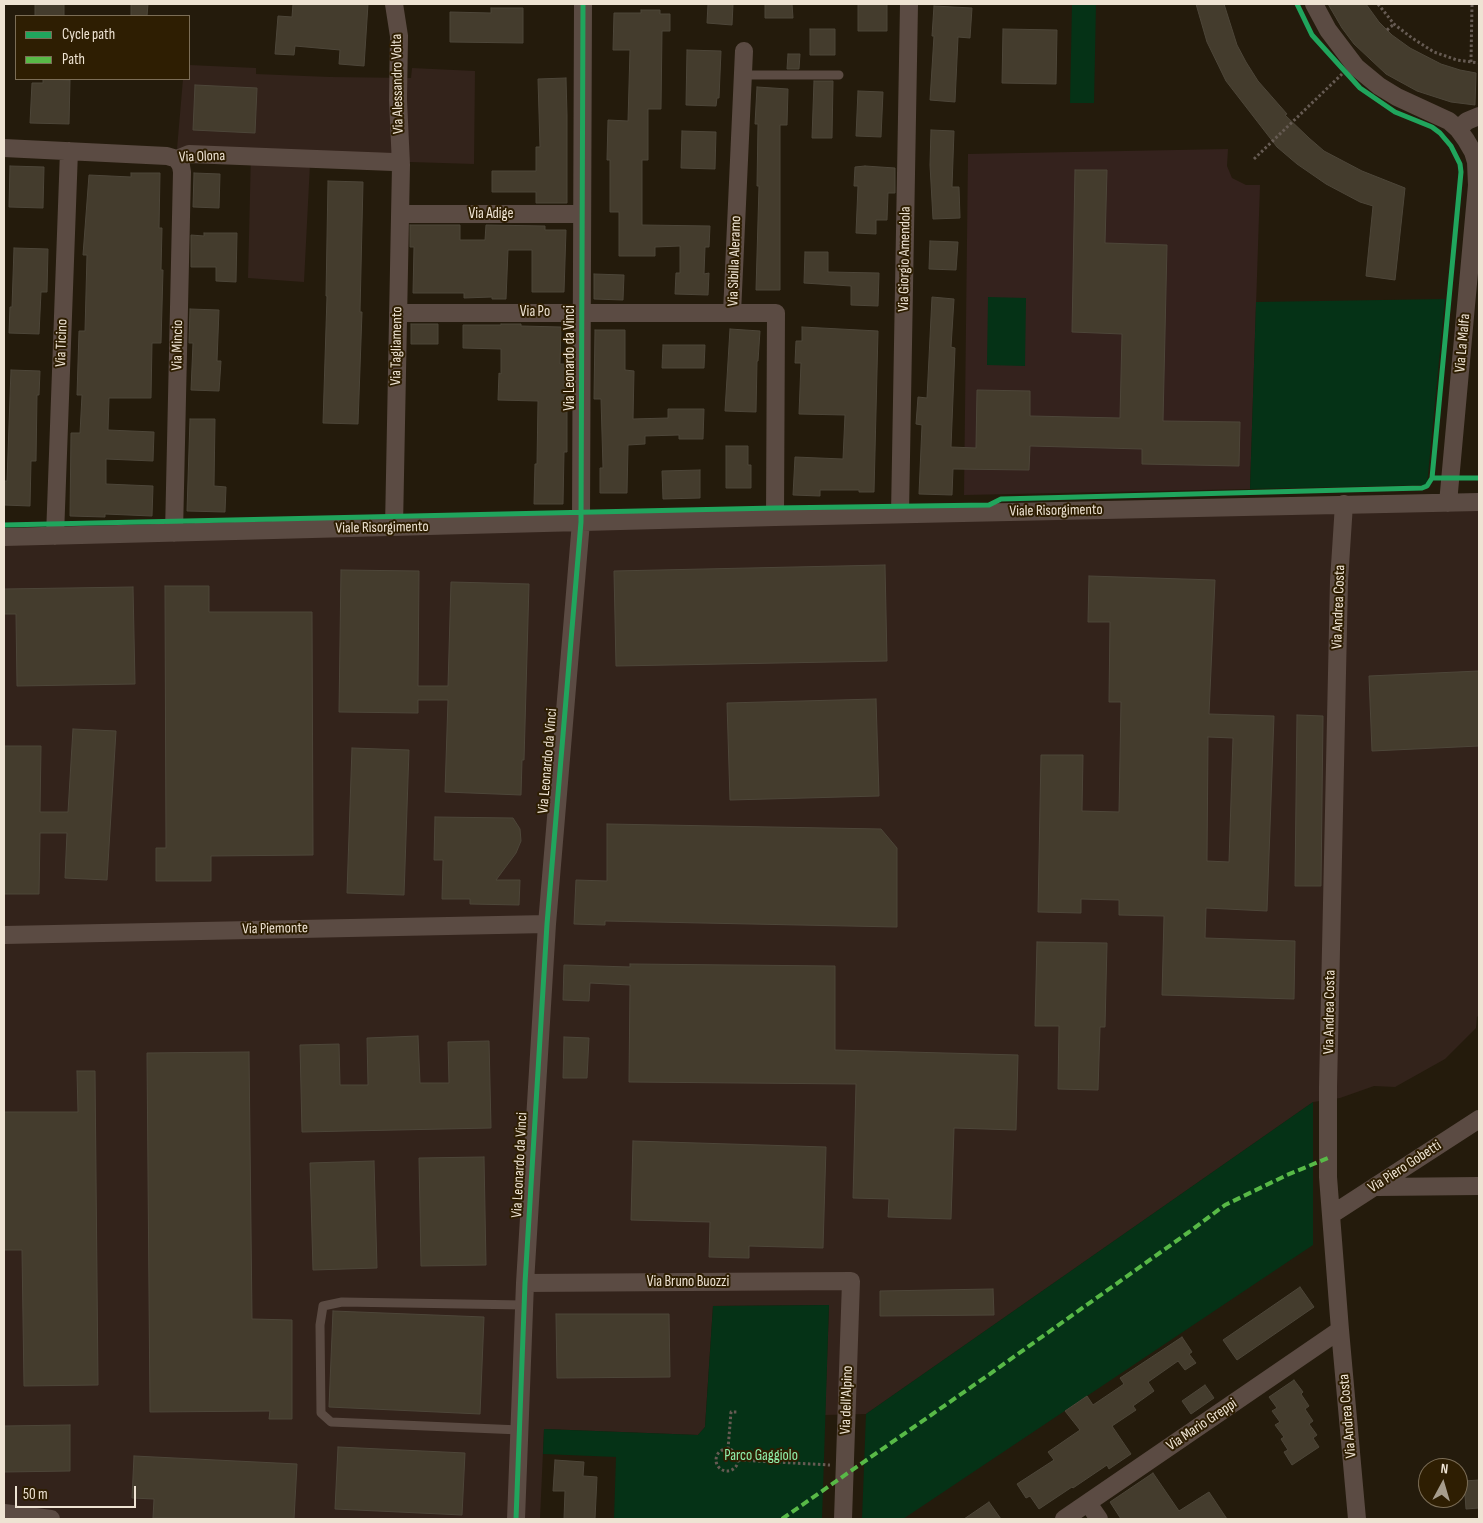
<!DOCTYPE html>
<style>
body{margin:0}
#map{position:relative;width:1483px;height:1523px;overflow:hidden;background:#241b0c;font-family:"Sofia Sans Condensed",sans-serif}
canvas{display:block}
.frame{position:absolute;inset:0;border:5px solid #eee3d3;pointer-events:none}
.legend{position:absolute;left:15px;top:15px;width:175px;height:65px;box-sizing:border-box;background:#2e1e02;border:1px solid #7b6d56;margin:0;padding:6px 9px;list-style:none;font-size:15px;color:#eee3d3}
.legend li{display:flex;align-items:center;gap:10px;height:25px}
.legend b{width:25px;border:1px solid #7b6d56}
.north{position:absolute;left:1418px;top:1458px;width:50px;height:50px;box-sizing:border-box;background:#2e1e02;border:1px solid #7b6d56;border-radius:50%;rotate:6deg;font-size:14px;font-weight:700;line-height:20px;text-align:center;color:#eee3d3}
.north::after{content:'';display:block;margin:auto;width:18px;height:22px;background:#a79d8d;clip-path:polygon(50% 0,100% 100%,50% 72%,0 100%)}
.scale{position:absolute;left:15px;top:1486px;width:121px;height:22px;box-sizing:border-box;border:2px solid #eee3d3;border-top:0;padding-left:6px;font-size:15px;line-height:18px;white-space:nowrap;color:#eee3d3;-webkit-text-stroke:4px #2e1e02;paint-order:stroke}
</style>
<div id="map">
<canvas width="1483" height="1523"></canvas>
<div class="frame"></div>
<ul class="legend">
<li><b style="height:6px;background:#20a55d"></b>Cycle path</li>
<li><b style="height:6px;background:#58b947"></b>Path</li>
</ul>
<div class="north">N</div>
<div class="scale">50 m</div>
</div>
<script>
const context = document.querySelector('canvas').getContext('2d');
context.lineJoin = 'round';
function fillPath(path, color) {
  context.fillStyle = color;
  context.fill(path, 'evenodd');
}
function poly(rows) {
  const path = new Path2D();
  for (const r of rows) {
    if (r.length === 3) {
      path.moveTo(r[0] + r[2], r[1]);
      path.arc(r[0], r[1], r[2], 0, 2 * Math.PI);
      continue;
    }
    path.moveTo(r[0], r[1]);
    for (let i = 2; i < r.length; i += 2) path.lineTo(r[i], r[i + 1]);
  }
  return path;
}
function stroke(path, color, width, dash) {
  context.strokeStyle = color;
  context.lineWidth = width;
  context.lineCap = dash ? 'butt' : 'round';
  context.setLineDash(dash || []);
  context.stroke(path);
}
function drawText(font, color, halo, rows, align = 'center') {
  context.font = font + ' "Sofia Sans Condensed",sans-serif';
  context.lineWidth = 4;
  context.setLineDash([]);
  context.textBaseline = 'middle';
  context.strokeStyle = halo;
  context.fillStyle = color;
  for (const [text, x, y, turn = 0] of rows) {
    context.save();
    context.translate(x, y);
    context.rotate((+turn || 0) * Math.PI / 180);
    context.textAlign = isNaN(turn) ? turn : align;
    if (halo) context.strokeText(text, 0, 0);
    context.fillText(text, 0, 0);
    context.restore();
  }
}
const industrial = poly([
 [189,65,256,68,256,74,330,77,411,78,412,68,475,71,474,164,410,162,392,167,310,164,304,282,248,278,251,152,177,149,183,79,189,79],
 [1479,506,1479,1015,1477,1017,1476,1028,1445,1059,1395,1087,1374,1086,1340,1098,1313,1102,866,1414,825,1415,829,1305,713,1306,705,1427,698,1435,544,1429,540,1519,4,1519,4,542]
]);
const education = poly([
 [1228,149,1227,166,1232,178,1246,185,1260,185,1250,489,964,495,968,154]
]);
const green = poly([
 [1072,4,1096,4,1094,103,1070,103],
 [988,297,1026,298,1025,366,987,365],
 [1445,299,1427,485,1250,489,1256,302],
 [1313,1102,1313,1245,903,1519,862,1519,866,1414],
 [829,1305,822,1519,614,1519,616,1457,543,1454,544,1429,698,1435,705,1427,713,1306]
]);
const building = poly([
 [35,4,64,4,64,16,35,16,35,4],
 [131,4,148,4,147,16,131,16,131,4],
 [293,4,368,4,364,66,339,64,340,50,295,46,294,55,275,54,278,16,292,17,293,4],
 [708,4,733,4,732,25,707,23,708,4],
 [765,4,792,4,793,18,765,18,765,4],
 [858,4,887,4,887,31,858,31,858,4],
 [1196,4,1224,4,1237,45,1246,62,1258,81,1287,114,1285,115,1309,138,1324,151,1362,171,1405,188,1395,280,1366,276,1373,206,1360,202,1326,184,1297,164,1277,147,1226,81,1207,42,1196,4],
 [1328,4,1366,4,1379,22,1392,35,1410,48,1441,64,1460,70,1476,73,1475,105,1451,102,1417,91,1386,74,1354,44,1342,28,1328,4],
 [934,6,972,8,970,38,958,37,955,102,930,100,934,36,932,36,934,6],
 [491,8,523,8,523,43,450,42,450,12,491,13,491,8],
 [641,10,660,10,660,14,670,14,670,31,662,31,661,109,648,109,648,160,642,160,642,225,710,226,709,247,705,247,704,274,709,273,708,295,675,294,676,273,680,273,680,246,655,247,655,256,619,256,619,212,610,212,610,160,607,160,608,120,628,121,630,50,613,50,614,13,641,13,641,10],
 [810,29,835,29,835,55,810,55,810,29],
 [1003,29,1057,30,1056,84,1002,83,1003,29],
 [687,50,721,51,719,98,717,98,716,106,686,105,687,50],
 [788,54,800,54,799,69,787,69,788,54],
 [566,78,567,115,567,203,536,203,536,192,492,192,492,171,536,171,536,147,540,147,538,79,566,78],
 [43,79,70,80,69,124,30,123,32,83,43,83,43,79],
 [814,81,833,81,832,138,812,138,814,81],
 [195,85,257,88,255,133,193,130,195,85],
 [757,87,788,89,787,125,780,125,780,290,756,290,759,186,757,186,758,124,755,124,757,87],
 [858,91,883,92,881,137,856,136,858,91],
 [931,130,954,131,952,187,959,187,960,218,933,219,930,165,931,130],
 [682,131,716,132,715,169,681,168,682,131],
 [10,166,44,167,43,208,9,207,10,166],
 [865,166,895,168,895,193,888,193,887,220,876,220,876,234,856,233,858,186,854,186,855,167,865,166],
 [1075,170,1107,170,1105,243,1167,245,1163,421,1240,422,1239,466,1142,464,1142,449,1030,446,1029,470,953,469,952,495,919,494,922,425,916,424,918,397,927,398,932,297,954,299,951,347,955,348,951,447,976,448,977,390,1030,391,1030,416,1120,418,1122,334,1072,332,1075,170],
 [131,173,160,173,159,228,162,228,161,270,163,270,161,343,152,343,151,398,109,398,108,430,154,432,153,461,106,459,106,484,153,486,152,516,105,514,105,517,70,516,71,433,80,433,82,395,77,395,79,331,85,331,87,255,83,255,89,175,131,177,131,173],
 [194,173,220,174,219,208,193,207,194,173],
 [328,181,363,182,360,312,362,312,358,424,323,423,327,296,326,296,328,181],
 [410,225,460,225,460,240,485,240,486,225,545,226,545,230,566,230,564,292,532,292,532,250,508,250,506,299,492,299,492,297,464,298,464,293,413,293,414,247,410,247,410,225],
 [204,233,237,233,236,282,216,281,216,267,191,267,191,235,204,236,204,233],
 [930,241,958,242,956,270,929,269,930,241],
 [14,248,48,249,47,292,41,292,39,334,9,333,10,307,12,307,14,248],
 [805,252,828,252,828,272,879,273,878,306,851,305,851,286,804,283,805,252],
 [594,274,624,275,623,300,594,299,594,274],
 [190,309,219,310,217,361,221,361,219,391,191,390,193,343,189,343,190,309],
 [411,324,438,324,438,344,411,344,411,324],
 [501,324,521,324,521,326,561,327,560,364,567,364,567,452,564,452,563,504,534,504,535,464,537,464,538,401,498,400,499,373,501,374,501,349,463,348,463,325,501,325,501,324],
 [802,327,878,331,874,492,859,492,859,490,820,490,820,496,793,495,795,457,843,459,845,415,799,414,801,363,795,363,796,341,802,341,802,327],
 [730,329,760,331,758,361,757,361,756,412,725,411,730,329],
 [595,330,625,330,625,370,634,371,633,419,668,418,668,409,704,409,703,439,679,439,679,435,645,436,645,444,628,445,627,493,600,493,600,468,603,468,601,399,594,399,595,330],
 [663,345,705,345,704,368,662,368,663,345],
 [11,370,40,371,39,395,37,395,36,461,31,461,30,506,4,505,4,481,7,481,11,370],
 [190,419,215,419,214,486,226,487,225,512,187,511,190,419],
 [726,446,748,446,748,465,751,465,751,488,726,488,726,446],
 [700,470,700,498,663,499,662,471,700,470],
 [885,565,887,661,616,666,614,571,885,565],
 [341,570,419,571,418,686,448,686,451,582,529,584,524,760,522,760,521,795,445,792,448,700,418,700,418,713,339,712,341,570],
 [1089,576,1215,580,1209,714,1274,716,1267,911,1206,908,1205,938,1295,941,1294,999,1162,995,1164,916,1119,915,1119,900,1081,899,1081,913,1038,912,1041,755,1083,755,1082,811,1119,812,1121,702,1109,702,1110,622,1088,622,1089,576],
 [1208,737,1233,738,1229,862,1207,861,1208,737],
 [165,586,209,586,209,612,312,612,313,855,211,856,211,881,156,881,156,848,166,848,165,586],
 [133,587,135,684,17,686,16,614,4,614,4,589,133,587],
 [1479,671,1479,746,1372,751,1369,676,1479,671],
 [876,699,879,796,730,800,727,703,876,699],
 [1297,715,1323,716,1321,886,1295,886,1297,715],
 [73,729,116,731,107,880,65,878,67,833,40,833,39,894,4,894,4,746,41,746,40,812,68,812,73,729],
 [352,748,409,750,404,895,347,893,352,748],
 [435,817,513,818,520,829,521,841,516,853,496,880,520,880,519,905,470,904,470,899,442,899,443,860,434,860,435,817],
 [607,824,881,829,897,848,897,927,605,921,605,925,574,924,576,880,607,881,607,824],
 [1037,942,1107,943,1105,1027,1100,1027,1098,1090,1058,1089,1059,1026,1035,1026,1037,942],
 [630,964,835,966,835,1050,1018,1055,1016,1130,954,1128,951,1219,888,1217,889,1199,853,1198,856,1084,629,1082,630,985,590,983,589,1001,563,1000,564,965,630,967,630,964],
 [418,1036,420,1083,449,1083,448,1042,489,1041,491,1128,302,1132,300,1045,339,1044,340,1085,368,1085,367,1038,418,1036],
 [564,1037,589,1038,587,1078,563,1078,564,1037],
 [249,1052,252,1319,292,1320,292,1419,269,1419,270,1411,150,1412,147,1053,249,1052],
 [77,1071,95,1071,98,1385,24,1386,22,1250,4,1250,4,1112,78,1112,77,1071],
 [633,1141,826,1147,823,1248,749,1246,749,1258,709,1257,710,1222,631,1220,633,1141],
 [484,1157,486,1265,421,1266,419,1158,484,1157],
 [374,1161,377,1268,313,1270,310,1163,374,1161],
 [1300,1287,1314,1307,1237,1360,1223,1340,1300,1287],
 [993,1289,994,1315,880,1316,880,1291,993,1289],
 [333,1311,484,1317,480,1414,329,1407,333,1311],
 [556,1314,669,1314,670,1377,557,1378,556,1314],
 [1182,1337,1192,1352,1189,1354,1196,1363,1185,1370,1178,1361,1148,1382,1154,1391,1133,1406,1136,1410,1112,1426,1131,1454,1109,1469,1107,1465,1073,1488,1072,1487,1039,1509,1030,1496,1026,1498,1017,1484,1054,1460,1048,1452,1080,1430,1065,1411,1087,1396,1093,1405,1124,1384,1120,1378,1182,1337],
 [1294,1380,1303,1392,1301,1394,1309,1406,1305,1409,1313,1421,1309,1424,1317,1435,1313,1438,1319,1447,1292,1465,1284,1452,1288,1450,1281,1439,1284,1437,1275,1425,1280,1422,1272,1411,1277,1408,1269,1397,1294,1380],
 [1205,1385,1214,1398,1191,1414,1182,1401,1205,1385],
 [70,1425,70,1471,4,1472,4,1426,70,1425],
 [338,1447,465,1453,462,1515,335,1509,338,1447],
 [134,1456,297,1464,294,1519,153,1518,154,1499,132,1498,134,1456],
 [555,1460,584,1462,583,1476,597,1477,595,1519,564,1519,565,1491,553,1491,555,1460],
 [1153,1473,1179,1511,1209,1492,1227,1519,1121,1519,1110,1502,1153,1473],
 [1479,1480,1479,1508,1466,1509,1464,1481,1479,1480],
 [989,1502,1001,1519,964,1519,989,1502]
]);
const path = poly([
 [1378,4,1394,24,1412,38,1434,52,1457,60,1479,63],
 [1387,30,1394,24],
 [1471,62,1472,4],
 [1254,159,1342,74],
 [728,1449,731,1412,738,1412],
 [727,1460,11],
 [738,1460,830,1465]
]);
const lane = poly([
 [742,75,839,75],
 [520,1430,331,1422,321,1413,320,1325,323,1306,342,1302,524,1305]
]);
const street = poly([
 [1314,4,1328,30,1356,67,1379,86,1397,97,1449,121,1458,129,1466,140,1473,152,1476,162,1477,185,1448,503],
 [1458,129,1467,121,1479,116],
 [4,148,167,156,177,159],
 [177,159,189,154,393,162,401,165],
 [400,214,582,214],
 [398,313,776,313,775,517],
 [732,313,744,51],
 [1344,504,1339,581,1328,1087,1328,1177,1340,1330,1357,1519],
 [900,514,909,4],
 [394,527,401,165,398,100,399,36,394,4],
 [174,533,182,172,181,166,177,159],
 [55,536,69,151],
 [4,537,775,517,1479,502],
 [4,935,547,924],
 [1377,1187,1479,1186],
 [1331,1215,1479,1119],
 [525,1283,851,1281,843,1519],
 [1088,1503,1099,1519],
 [4,1513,51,1519],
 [516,1519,525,1283,547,924,581,522,583,4],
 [1064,1519,1340,1330]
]);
const quiet = poly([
 [782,1519,987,1376,1189,1232,1225,1205,1287,1175,1328,1158]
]);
const cycleway = poly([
 [1297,4,1312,35,1360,88,1395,112,1432,127,1440,133,1451,146,1460,164,1461,172,1432,478],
 [4,525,775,508,989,505,1001,499,1422,488,1427,486,1432,478,1479,478],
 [516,1519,525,1283,547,924,581,522,583,4]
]);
const streetNames = [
 ["Via Alessandro Volta",398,84,-91],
 ["Via Olona",202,157,-2],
 ["Via Adige",491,214],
 ["Via Giorgio Amendola",905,259,-89],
 ["Via Sibilla Aleramo",735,261,-88],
 ["Via Po",535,312],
 ["Via Ticino",62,343,-88],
 ["Via La Malfa",1463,343,-85],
 ["Via Mincio",178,345,-89],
 ["Via Tagliamento",397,346,-89],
 ["Via Leonardo da Vinci",570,358,-90],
 ["Viale Risorgimento",1056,511,-1],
 ["Viale Risorgimento",382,528,-1],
 ["Via Andrea Costa",1339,607,-88],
 ["Via Leonardo da Vinci",548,761,-85],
 ["Via Piemonte",275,929,-1],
 ["Via Andrea Costa",1330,1012,-89],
 ["Via Leonardo da Vinci",520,1165,-87],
 ["Via Piero Gobetti",1405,1167,-33],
 ["Via Bruno Buozzi",688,1282],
 ["Via dell'Alpino",847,1400,-88],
 ["Via Andrea Costa",1348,1416,-95],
 ["Via Mario Greppi",1202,1425,-34]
];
const parkNames = [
 ["Parco Gaggiolo",761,1456]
];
fillPath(industrial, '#33231b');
fillPath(education, '#34221d');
fillPath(green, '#053216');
fillPath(building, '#443c2d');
stroke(building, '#4d4639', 1);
stroke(path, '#665b53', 3, [2.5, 2.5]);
stroke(lane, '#5b4b43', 9);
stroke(street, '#5b4b43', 18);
stroke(quiet, '#58b947', 4, [8, 4]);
stroke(cycleway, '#20a55d', 5);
drawText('15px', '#eee3d3', '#2e1e02', streetNames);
drawText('15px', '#8fefab', '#2e1e02', parkNames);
</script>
